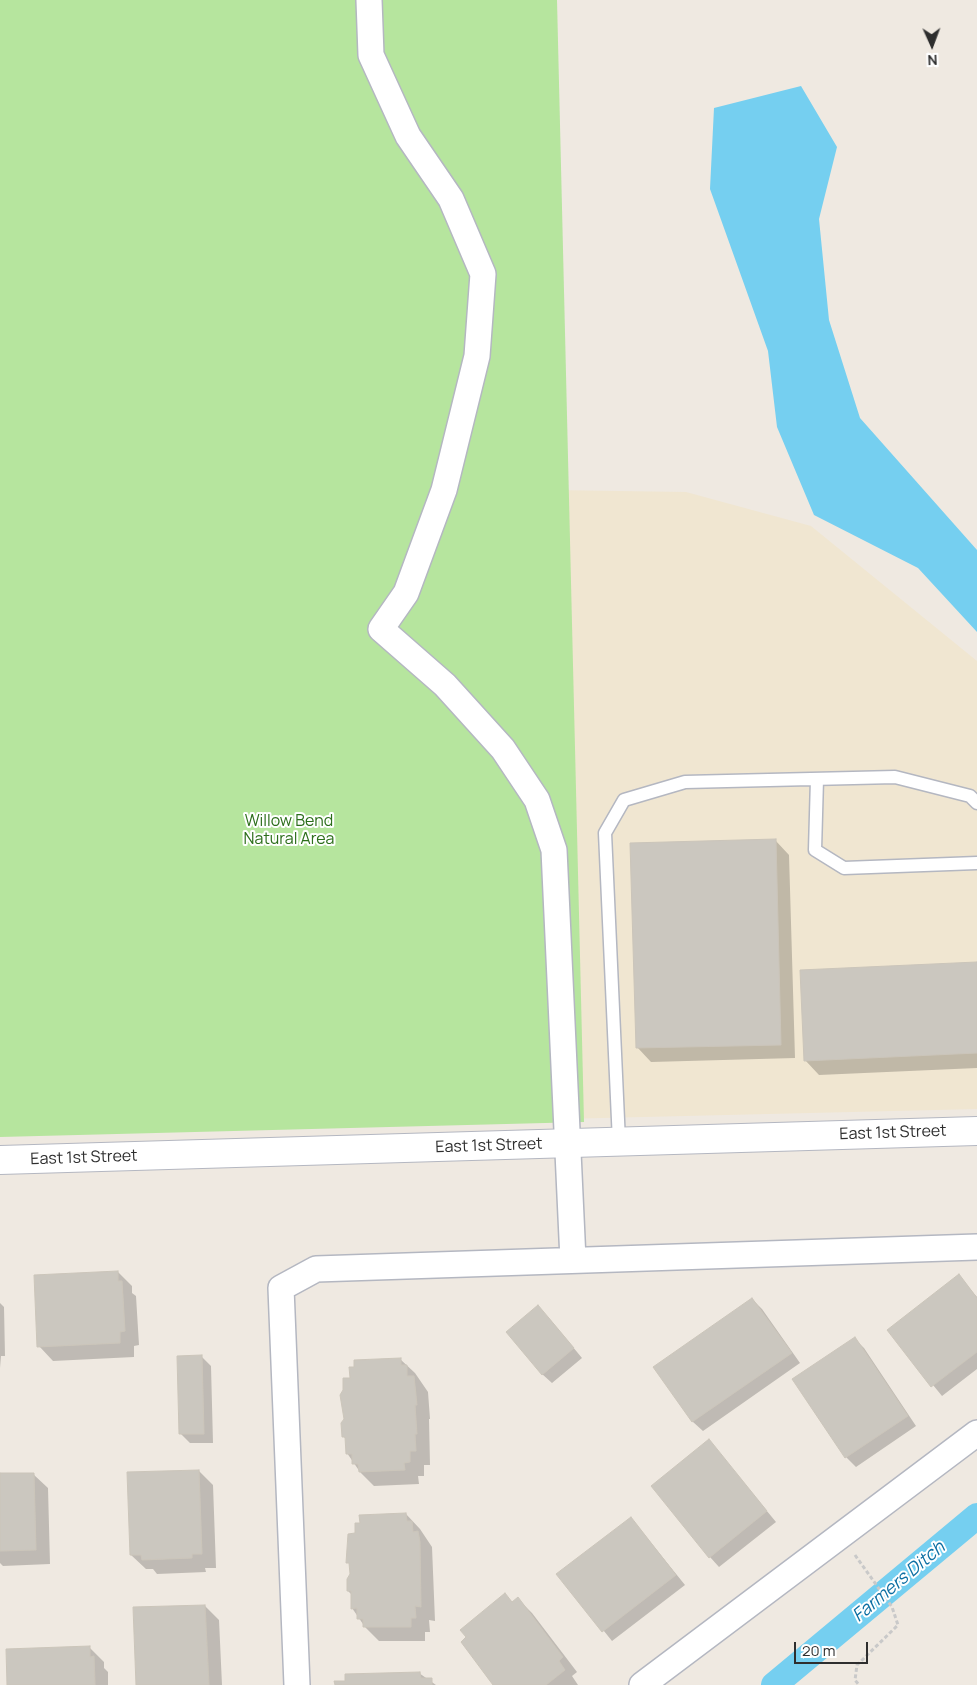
<!DOCTYPE html>
<style>
body{margin:0}
#map{position:relative;width:977px;height:1685px;overflow:hidden;background:#efe9e1;font-family:Manrope,sans-serif}
canvas{display:block}
.north{position:absolute;left:907px;top:20px;width:50px;height:50px;-webkit-text-stroke:4px #fff;paint-order:stroke;rotate:178deg;font-size:14px;font-weight:700;line-height:20px;text-align:center;color:#2e2e2e}
.north::after{content:'';display:block;margin:auto;width:18px;height:22px;background:#2e2e2e;clip-path:polygon(50% 0,100% 100%,50% 72%,0 100%)}
.scale{position:absolute;left:794px;top:1642px;width:74px;height:22px;box-sizing:border-box;border:2px solid #2e2e2e;border-top:0;padding-left:6px;font-size:15px;line-height:18px;white-space:nowrap;color:#2e2e2e;-webkit-text-stroke:4px #fff;paint-order:stroke}
</style>
<div id="map">
<canvas width="977" height="1685"></canvas>
<div class="north">N</div>
<div class="scale">20 m</div>
</div>
<script>
const context = document.querySelector('canvas').getContext('2d');
context.lineJoin = 'round';
function fillPath(path, color) {
  context.fillStyle = color;
  context.fill(path, 'evenodd');
}
function poly(rows) {
  const path = new Path2D();
  for (const r of rows) {
    path.moveTo(r[0], r[1]);
    for (let i = 2; i < r.length; i += 2) path.lineTo(r[i], r[i + 1]);
  }
  return path;
}
function stroke(path, color, width, dash) {
  context.strokeStyle = color;
  context.lineWidth = width;
  context.lineCap = dash ? 'butt' : 'round';
  context.setLineDash(dash || []);
  context.stroke(path);
}
function drawText(font, color, halo, rows, align = 'center') {
  context.font = font + ' Manrope,sans-serif';
  context.lineWidth = 4;
  context.setLineDash([]);
  context.textBaseline = 'middle';
  context.strokeStyle = halo;
  context.fillStyle = color;
  for (const [text, x, y, turn = 0] of rows) {
    context.save();
    context.translate(x, y);
    context.rotate((+turn || 0) * Math.PI / 180);
    context.textAlign = isNaN(turn) ? turn : align;
    if (halo) context.strokeText(text, 0, 0);
    context.fillText(text, 0, 0);
    context.restore();
  }
}
const education = poly([
 [551,490,686,492,811,526,977,661,977,1109,435,1122]
]);
const green = poly([
 [0,0,557,0,584,1122,0,1137]
]);
const water = poly([
 [801,86,837,147,819,219,829,320,860,418,977,550,977,632,918,568,814,515,777,427,768,351,710,189,714,108]
]);
const shadow = poly([
 [775,840,789,855,795,1058,651,1062,637,1047],
 [977,963,977,1068,819,1075,805,1060],
 [118,1272,132,1286,132,1293,136,1296,139,1345,134,1346,134,1357,53,1361,39,1346],
 [959,1276,977,1297,977,1369,942,1396,888,1330],
 [752,1299,762,1309,800,1363,703,1431,693,1422,655,1367],
 [0,1303,4,1307,5,1356,1,1356,0,1368],
 [548,1317,582,1358,552,1383,542,1374],
 [854,1338,864,1348,916,1426,856,1467,846,1457],
 [201,1356,211,1366,213,1443,190,1443,181,1434],
 [400,1359,415,1373,428,1392,430,1419,429,1419,430,1465,424,1465,424,1476,418,1476,419,1484,374,1486,360,1472,347,1453,346,1439,343,1436,351,1379],
 [709,1441,776,1522,719,1567,710,1557],
 [199,1471,213,1485,216,1568,205,1568,206,1572,157,1574,153,1569,146,1569,131,1555],
 [0,1474,33,1474,48,1488,50,1564,3,1566,0,1563],
 [406,1514,420,1529,432,1547,435,1621,429,1620,430,1632,425,1632,425,1641,379,1641,365,1627,352,1608,352,1595,348,1591,351,1574,347,1550,356,1534],
 [631,1518,685,1585,612,1641,558,1574],
 [505,1595,513,1603,518,1599,532,1613,577,1672,572,1676,578,1685,495,1685],
 [205,1606,219,1620,222,1685,137,1685],
 [89,1647,104,1662,104,1668,108,1672,108,1685,8,1685],
 [419,1673,436,1685,336,1685]
]);
const canal = poly([
 [774,1685,977,1516]
]);
const building = poly([
 [776,839,781,1045,636,1048,630,843,776,839],
 [977,962,977,1053,804,1061,800,970,977,962],
 [118,1271,118,1281,122,1281,125,1331,120,1332,120,1343,37,1347,34,1275,118,1271],
 [959,1274,977,1298,977,1352,931,1387,887,1330,959,1274],
 [752,1298,792,1353,692,1422,653,1367,752,1298],
 [538,1305,574,1348,542,1375,506,1332,538,1305],
 [855,1337,908,1416,845,1458,792,1379,855,1337],
 [202,1355,204,1434,179,1434,177,1356,202,1355],
 [401,1358,401,1365,407,1365,407,1376,414,1376,417,1405,415,1405,417,1434,415,1434,416,1451,410,1451,410,1462,404,1463,405,1470,359,1472,358,1464,352,1464,352,1454,346,1454,345,1437,342,1437,341,1423,344,1419,340,1395,343,1390,343,1378,350,1378,349,1367,354,1367,354,1360,401,1358],
 [709,1439,767,1511,709,1558,651,1486,709,1439],
 [199,1470,202,1554,192,1554,192,1558,142,1560,141,1555,130,1555,127,1472,199,1470],
 [0,1473,34,1473,36,1550,0,1551,0,1473],
 [406,1513,407,1521,412,1521,413,1532,418,1531,420,1542,421,1607,415,1606,416,1618,411,1618,411,1627,363,1627,363,1619,357,1619,357,1608,351,1609,351,1591,347,1591,347,1579,350,1574,349,1563,346,1563,348,1534,355,1533,355,1523,360,1523,359,1515,406,1513],
 [631,1517,676,1575,602,1632,556,1574,631,1517],
 [505,1593,512,1602,518,1597,563,1657,559,1661,565,1670,546,1685,493,1685,461,1642,466,1637,460,1630,505,1593],
 [205,1605,209,1685,136,1685,133,1607,205,1605],
 [90,1646,90,1657,94,1656,95,1685,7,1685,6,1649,90,1646],
 [420,1672,421,1678,432,1678,432,1685,335,1685,334,1681,345,1681,345,1674,420,1672]
]);
const path = poly([
 [855,1555,892,1607,898,1625,857,1665,855,1680,859,1685]
]);
const lane = poly([
 [817,779,815,850,844,868,977,863],
 [619,1142,605,833,624,800,685,782,895,777,970,796,977,803]
]);
const street = poly([
 [369,0,371,55,408,136,451,199,483,274,477,356,444,490,406,593,381,629,445,685,503,749,537,800,554,850,573,1260],
 [297,1685,281,1288,316,1269,977,1247],
 [642,1685,977,1433]
]);
const secondary = poly([
 [0,1160,977,1131]
]);
const parkNames = [
 ["Willow Bend",289,822],
 ["Natural Area",289,840]
];
const streetNames = [
 ["East 1st Street",893,1133,-2],
 ["East 1st Street",489,1146,-2],
 ["East 1st Street",84,1158,-2]
];
const waterNames = [
 ["Farmers Ditch",899,1582,-40]
];
fillPath(education, '#f0e6d1');
fillPath(green, '#b6e59e');
fillPath(water, '#75cff0');
fillPath(shadow, '#0003');
stroke(canal, '#75cff0', 26);
fillPath(building, '#cbc7bf');
stroke(building, '#cbc5ba', 1);
stroke(lane, '#b4b7c1', 15);
stroke(street, '#b4b7c1', 28);
stroke(secondary, '#b4b7c1', 30);
stroke(path, '#c9c9c9', 3, [4, 2.5]);
stroke(lane, '#fff', 12);
stroke(street, '#fff', 25);
stroke(secondary, '#fff', 28);
drawText('16px', '#2c6e1b', '#fff', parkNames);
drawText('16px', '#2e2e2e', '#fff', streetNames);
drawText('italic 18px', '#0d6fa3', '#fff', waterNames);
</script>
